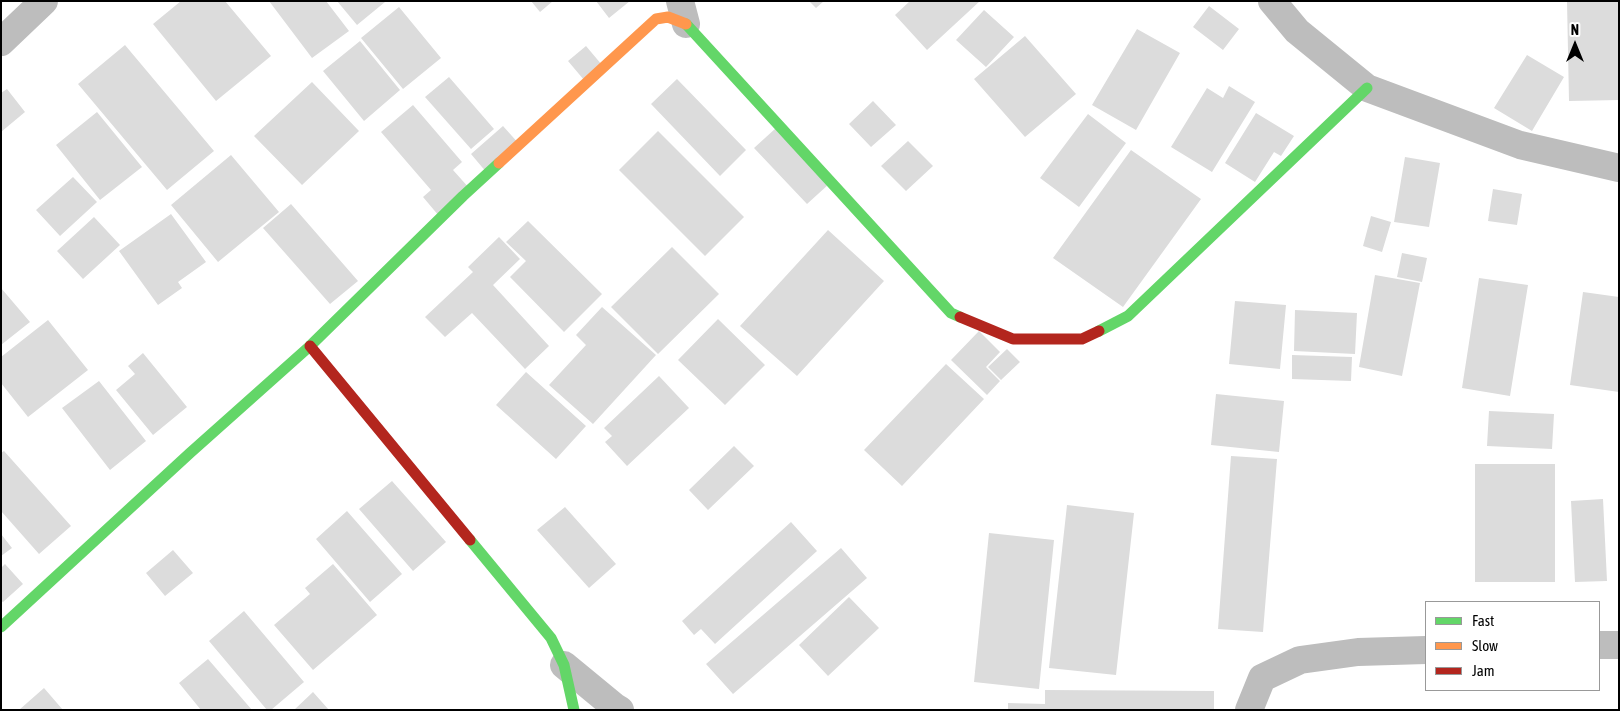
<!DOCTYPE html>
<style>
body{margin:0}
#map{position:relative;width:1620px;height:711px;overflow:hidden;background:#fff;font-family:"Asap Condensed",sans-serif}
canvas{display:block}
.frame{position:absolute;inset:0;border:2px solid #000;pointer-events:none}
.legend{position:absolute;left:1425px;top:601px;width:175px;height:90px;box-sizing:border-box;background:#fff;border:1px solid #999;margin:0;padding:6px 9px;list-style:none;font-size:15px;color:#000}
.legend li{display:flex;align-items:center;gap:10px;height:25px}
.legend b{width:25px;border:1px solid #999}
.north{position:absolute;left:1550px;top:20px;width:50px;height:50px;-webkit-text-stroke:4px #fff;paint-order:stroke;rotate:0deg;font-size:14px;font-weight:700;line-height:20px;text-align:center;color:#000}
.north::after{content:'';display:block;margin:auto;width:18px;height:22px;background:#000;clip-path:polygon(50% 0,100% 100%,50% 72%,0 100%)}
</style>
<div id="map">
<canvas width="1620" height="711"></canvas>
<div class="frame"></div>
<ul class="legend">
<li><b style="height:6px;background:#63d668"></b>Fast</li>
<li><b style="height:6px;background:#ff974d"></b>Slow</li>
<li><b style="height:6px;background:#b3261e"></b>Jam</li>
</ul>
<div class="north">N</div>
</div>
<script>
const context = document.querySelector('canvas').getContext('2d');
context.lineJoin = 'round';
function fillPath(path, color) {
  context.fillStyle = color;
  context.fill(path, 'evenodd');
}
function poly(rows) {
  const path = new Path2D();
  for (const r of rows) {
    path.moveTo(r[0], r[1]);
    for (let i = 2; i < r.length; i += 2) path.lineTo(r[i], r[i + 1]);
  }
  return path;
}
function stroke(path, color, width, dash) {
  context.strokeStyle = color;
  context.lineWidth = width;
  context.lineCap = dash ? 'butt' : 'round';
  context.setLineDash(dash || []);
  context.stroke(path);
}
const building = poly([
 [181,1,225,1,271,56,216,101,153,24],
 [269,1,326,1,349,31,312,58],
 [337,1,384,1,385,2,357,25],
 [531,1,553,1,540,12],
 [596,1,630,1,609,18],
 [809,1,824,1,816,8],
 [910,1,980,1,927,50,895,15],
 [1567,1,1619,1,1619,100,1569,101],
 [1209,6,1239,29,1223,50,1193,27],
 [399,7,441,58,403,89,361,38],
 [984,10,1014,37,986,67,956,40],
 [1137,29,1180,53,1136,130,1092,105],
 [1025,36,1076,94,1025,137,974,79],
 [360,41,400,90,364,121,323,71],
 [125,45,214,151,167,190,78,84],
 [586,46,602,65,584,80,568,61],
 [1527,55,1564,77,1532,131,1494,108],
 [449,77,494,129,471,149,425,97],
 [677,79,746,150,720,176,651,104],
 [312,82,359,131,302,185,254,136],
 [1229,86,1255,102,1212,172,1171,147,1207,88,1223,98],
 [7,89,25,112,1,132,1,93],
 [873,101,896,125,871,147,849,124],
 [413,105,462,162,453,170,470,189,439,216,423,197,431,190,381,132],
 [97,112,142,167,100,200,56,145],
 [1256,113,1294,136,1281,156,1274,152,1255,182,1225,163],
 [1088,114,1126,143,1079,207,1040,178],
 [503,126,520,145,487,173,471,154],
 [776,128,829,184,807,204,754,148],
 [658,131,744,217,705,256,619,170],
 [908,141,933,166,906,191,881,166],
 [1131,150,1201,199,1123,307,1053,258],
 [231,155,279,212,218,262,171,205],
 [1405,157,1440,163,1429,227,1394,222],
 [73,177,97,202,60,236,36,210],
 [1493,189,1522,194,1517,225,1488,221],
 [291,204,358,281,330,304,263,228],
 [171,214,206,262,178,282,182,288,158,305,119,251],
 [1371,216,1391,222,1382,252,1363,246],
 [94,217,120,245,83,279,57,251],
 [528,221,602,294,564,332,510,277,526,261,506,242],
 [828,230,884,281,797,376,740,326],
 [499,237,520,259,493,285,549,346,525,369,472,313,445,337,425,317,473,272,468,267],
 [672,247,719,294,658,354,611,307],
 [1402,253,1427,258,1422,282,1397,277],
 [1375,275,1420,283,1402,376,1359,367],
 [1479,278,1528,285,1510,396,1462,388],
 [1,288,30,322,1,345],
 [1583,292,1619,297,1619,392,1570,385],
 [1235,301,1286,305,1280,369,1229,364],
 [602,307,656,355,593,424,549,385,586,345,576,335],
 [1295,310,1357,313,1355,354,1294,351],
 [718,319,765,365,725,405,678,360],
 [48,320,88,370,28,417,1,383,1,357],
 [979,331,1000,352,986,367,1000,381,987,395,951,360],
 [1007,349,1020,362,1001,380,988,367],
 [143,353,187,407,153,435,116,390,135,374,128,366],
 [1292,355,1352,357,1351,381,1292,379],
 [946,364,984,399,902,486,864,450],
 [526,372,586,426,556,459,496,405],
 [659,376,689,408,627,466,605,442,612,436,604,428],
 [99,381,146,441,110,470,62,408],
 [1216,394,1284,401,1279,452,1211,445],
 [1489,411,1554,414,1552,449,1487,446],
 [734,446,754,466,708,510,689,490],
 [4,451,71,526,39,554,1,511,1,453],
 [1231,456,1277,459,1263,632,1218,629],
 [1475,464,1555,464,1555,582,1475,582],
 [392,481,446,542,413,571,359,509],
 [1603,499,1607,581,1575,582,1571,501],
 [1067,505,1134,513,1116,675,1049,668],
 [565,507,616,564,589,588,537,530],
 [347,511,402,574,370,602,316,539],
 [791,522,817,551,715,644,701,629,694,635,682,621],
 [989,533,1054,540,1039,689,974,682],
 [1,534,12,548,1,556],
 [841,548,867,578,733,694,706,664],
 [173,550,193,573,165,596,146,573],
 [5,564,23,584,3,602,1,601,1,568],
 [333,564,377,615,313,670,274,625,310,594,305,588],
 [849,597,879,628,828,676,799,645],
 [244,611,304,682,271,710,267,710,209,641],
 [208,659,252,710,201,710,179,683],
 [44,688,63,710,19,710],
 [1045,690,1214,691,1214,710,1008,710,1008,703,1045,704],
 [313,692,329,710,294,710]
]);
const street = poly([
 [680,1,686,24],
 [1272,1,1297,31,1367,88,1520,145,1619,168],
 [1,42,44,1],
 [1599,645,1619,645],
 [564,665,615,707,620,710],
 [1249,710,1262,678,1300,660,1358,652,1426,650]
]);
const fast = poly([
 [686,24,951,313,960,317],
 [1099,331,1128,316,1367,88],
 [470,540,551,638,564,665,574,710],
 [1,627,190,453,310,346,463,196,499,163]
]);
const slow = poly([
 [499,163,656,19,668,17,686,24]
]);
const jam = poly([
 [960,317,1013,339,1082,339,1099,331],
 [310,346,470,540]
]);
fillPath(building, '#dcdcdc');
stroke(street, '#bdbdbd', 28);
stroke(fast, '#63d668', 11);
stroke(slow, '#ff974d', 11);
stroke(jam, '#b3261e', 11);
</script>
